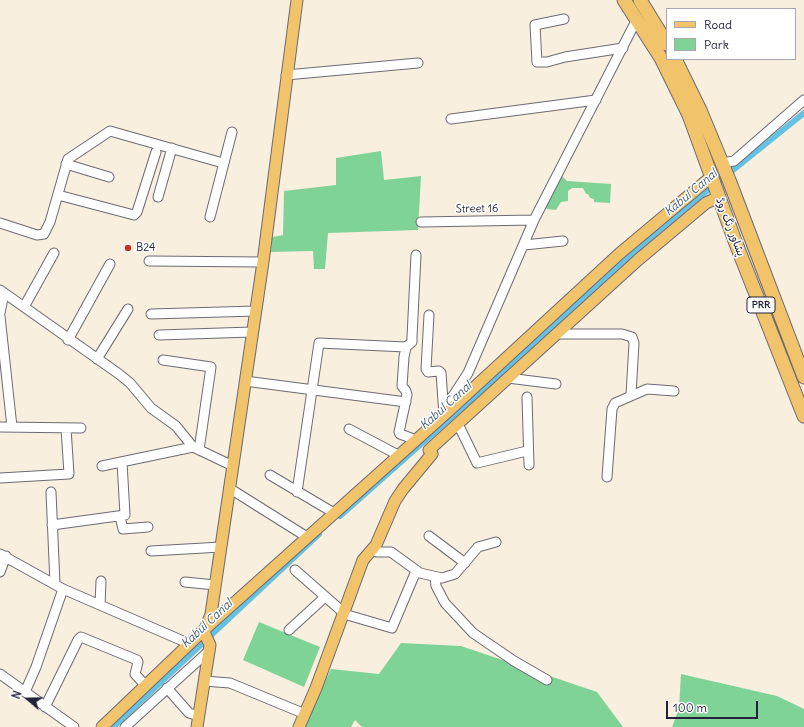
<!DOCTYPE html>
<meta charset="utf-8">
<style>
body{margin:0}
#map{position:relative;width:804px;height:727px;overflow:hidden;background:#f8efdf;font-family:Delius,sans-serif}
canvas{display:block}
.legend{position:absolute;left:666px;top:8px;width:130px;height:52px;box-sizing:border-box;background:#fff;border:1px solid #a7a7b1;margin:0;padding:5px 7px;list-style:none;font-size:12px;color:#22223b}
.legend li{display:flex;align-items:center;gap:8px;height:20px}
.legend b{width:20px;border:1px solid #a7a7b1}
.north{position:absolute;left:8px;top:679px;width:40px;height:40px;-webkit-text-stroke:3px #fff;paint-order:stroke;rotate:290deg;font-size:11px;font-weight:700;line-height:16px;text-align:center;color:#22223b}
.north::after{content:'';display:block;margin:auto;width:14px;height:18px;background:#22223b;clip-path:polygon(50% 0,100% 100%,50% 72%,0 100%)}
.scale{position:absolute;left:666px;top:701px;width:92px;height:18px;box-sizing:border-box;border:2px solid #22223b;border-top:0;padding-left:5px;font-size:12px;line-height:14px;white-space:nowrap;color:#22223b;-webkit-text-stroke:3px #fff;paint-order:stroke}
</style>
<div id="map">
<canvas width="804" height="727"></canvas>
<ul class="legend">
<li><b style="height:5px;background:#f1c36a"></b>Road</li>
<li><b style="height:11px;background:#7fd396"></b>Park</li>
</ul>
<div class="north">N</div>
<div class="scale">100 m</div>
</div>
<script>
const context = document.querySelector('canvas').getContext('2d');
context.lineJoin = 'round';
function fillPath(path, color) {
  context.fillStyle = color;
  context.fill(path, 'evenodd');
}
function poly(rows) {
  const path = new Path2D();
  for (const r of rows) {
    path.moveTo(r[0], r[1]);
    for (let i = 2; i < r.length; i += 2) path.lineTo(r[i], r[i + 1]);
  }
  return path;
}
function stroke(path, color, width, dash) {
  context.strokeStyle = color;
  context.lineWidth = width;
  context.lineCap = dash ? 'butt' : 'round';
  context.setLineDash(dash || []);
  context.stroke(path);
}
function drawText(font, color, halo, rows, align = 'center') {
  context.font = font + ' Delius,"Playpen Sans Arabic",sans-serif';
  context.lineWidth = 3;
  context.setLineDash([]);
  context.textBaseline = 'middle';
  context.strokeStyle = halo;
  context.fillStyle = color;
  for (const [text, x, y, turn = 0] of rows) {
    context.save();
    context.translate(x, y);
    context.rotate((+turn || 0) * Math.PI / 180);
    context.textAlign = isNaN(turn) ? turn : align;
    if (halo) context.strokeText(text, 0, 0);
    context.fillText(text, 0, 0);
    context.restore();
  }
}
const green = poly([
 [381,151,384,180,421,176,418,230,328,233,325,269,314,269,313,251,271,252,272,237,283,235,284,191,336,185,336,158],
 [561,175,567,181,611,184,610,203,594,202,594,199,590,198,588,194,586,194,583,188,572,188,568,191,568,201,561,202,556,210,547,209,546,207],
 [259,622,320,647,304,687,243,660],
 [401,643,461,646,597,692,623,727,362,727,355,720,351,727,302,727,331,669,379,674],
 [681,674,777,696,804,709,804,727,672,727,679,708]
]);
const canal = poly([
 [340,516,510,365,606,277,702,195,804,113],
 [113,727,319,534]
]);
const minor = poly([
 [564,19,535,25,537,62,547,62,565,57,623,48],
 [286,75,418,63],
 [451,119,596,100],
 [721,163,734,161,804,100],
 [66,164,109,177],
 [58,195,134,215,137,212,156,152],
 [158,197,172,148],
 [210,217,232,132],
 [421,222,534,220],
 [0,223,37,235,44,234,50,222,68,159,110,131,223,163],
 [524,245,563,241],
 [149,261,263,262],
 [0,290,119,374,130,383,151,408,176,426,193,447,233,466],
 [24,307,54,253],
 [0,313,4,293],
 [151,314,256,311],
 [429,315,426,369,428,372,439,371,441,373,444,415],
 [0,316,12,427],
 [556,334,622,334,632,337,634,343,631,395],
 [159,335,252,332],
 [68,340,110,264],
 [97,359,128,309],
 [163,360,211,367,199,450],
 [508,378,556,384],
 [245,381,406,402],
 [527,397,529,465],
 [453,407,449,402,468,373,534,220,637,19],
 [458,424,477,463,527,451],
 [0,427,81,428],
 [349,429,398,455],
 [411,438,400,434,399,432,407,395,406,391,402,386,404,357,406,347,412,342,412,337,416,255],
 [102,466,193,447],
 [270,475,334,513],
 [607,477,612,409,615,403,647,389,674,391],
 [0,478,69,474,66,428],
 [229,488,307,537],
 [51,492,55,584],
 [297,492,319,343,406,347],
 [120,517,123,529,148,527],
 [52,525,125,515,122,462],
 [429,536,465,563],
 [373,550,377,552,391,552,420,573,442,578,455,574,478,547,496,542],
 [151,551,221,547],
 [0,554,63,589,190,644],
 [295,570,344,613],
 [0,572,6,556],
 [435,577,436,586,445,603,473,633,514,661,547,680],
 [185,582,215,585],
 [100,605,101,581],
 [344,614,392,628,416,571],
 [289,630,325,597],
 [0,674,74,727],
 [204,681,230,683,305,714],
 [167,688,189,713,199,716],
 [25,692,36,667,63,589],
 [45,707,78,640,81,637,137,660,138,662,135,674,145,685],
 [125,727,210,650]
]);
const major = poly([
 [102,727,205,629,453,407,619,254,711,177],
 [197,727,210,645,204,632,211,614,263,262,297,0],
 [299,727,316,688,363,560,376,545,395,501,403,489,432,454,429,450,638,260,706,203,719,197]
]);
const highway = poly([
 [624,0,661,58,689,115,735,241,804,416],
 [640,0,667,44],
 [675,59,700,110,729,180,804,377]
]);
const markers = [
 [128,248,4,"#c8321e"]
];
const shields = [
 [761,305,28]
];
const shieldNames = [
 ["PRR",761,305]
];
const streetNames = [
 ["Street 16",477,209,-1],
 ["پشاور رنگ روڈ",730,227,69]
];
const poiNames = [
 ["B24",136,248]
];
const waterNames = [
 ["Kabul Canal",691,193,-40],
 ["Kabul Canal",446,406,-42],
 ["Kabul Canal",207,624,-43]
];
fillPath(green, '#7fd396');
stroke(canal, '#65c2e3', 6);
stroke(minor, '#6d6a74', 11);
stroke(major, '#6d6a74', 13);
stroke(highway, '#6d6a74', 15);
stroke(minor, '#fff', 9);
stroke(major, '#f1c36a', 11);
stroke(highway, '#f1c36a', 13);
for (const [x, y, r, color] of markers) {
  const dot = new Path2D();
  dot.arc(x, y, r, 0, 2 * Math.PI);
  context.fillStyle = color;
  context.fill(dot);
  stroke(dot, '#fff', 1.5);
}
for (const [x, y, w] of shields) {
  const box = new Path2D();
  box.roundRect(x - w / 2, y - 8, w, 16, 3);
  context.fillStyle = '#fff';
  context.fill(box);
  stroke(box, '#22223b', 1);
}
drawText('bold 10px', '#22223b', null, shieldNames);
drawText('11px', '#22223b', '#fff', streetNames);
drawText('11px', '#22223b', '#fff', poiNames, 'left');
drawText('italic 12px', '#395a76', '#fff', waterNames);
</script>
